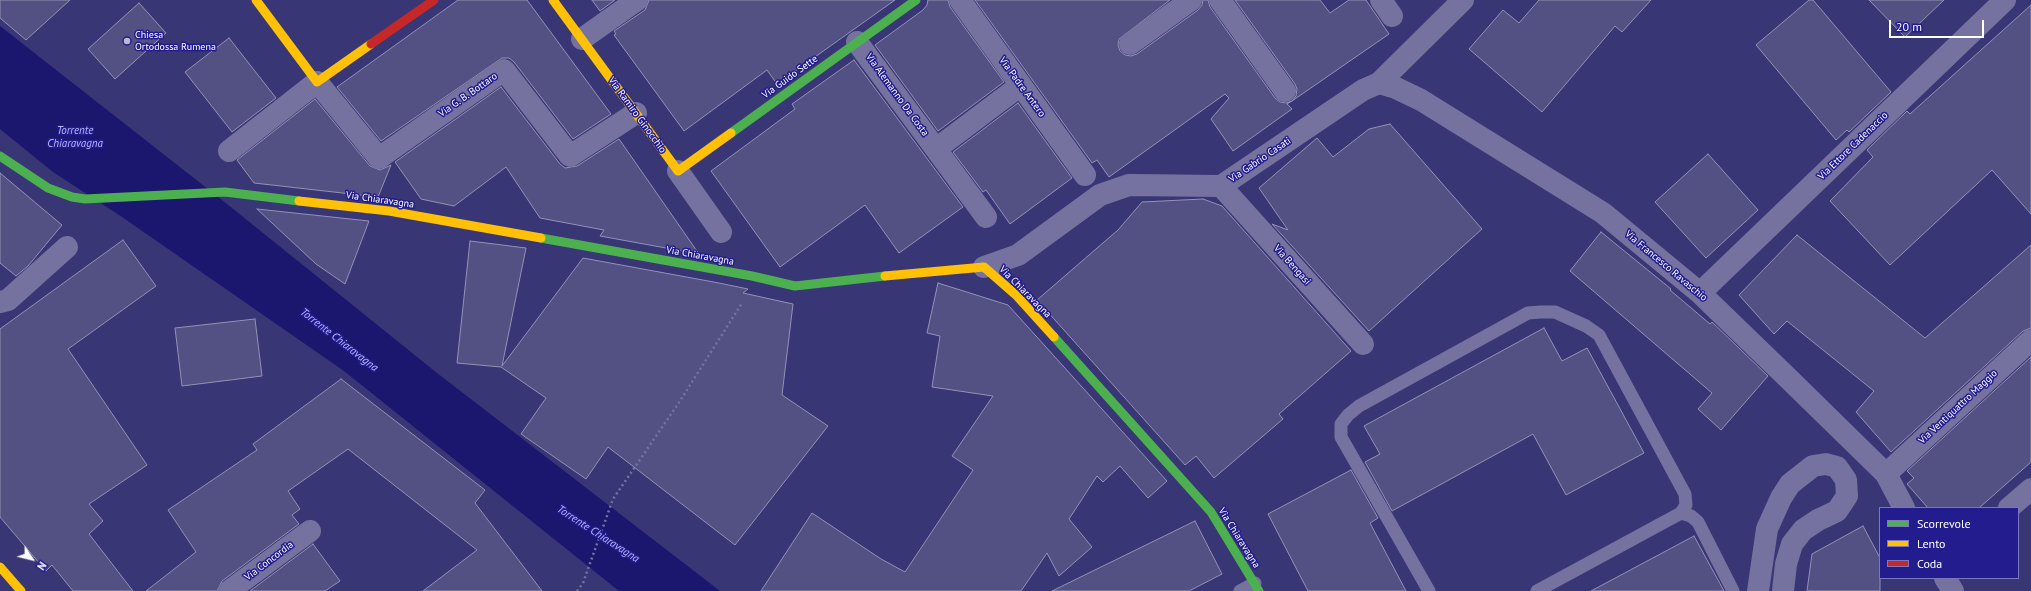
<!DOCTYPE html>
<style>
body{margin:0}
#map{position:relative;width:2031px;height:591px;overflow:hidden;background:#393675;font-family:"PT Sans",sans-serif}
canvas{display:block}
.legend{position:absolute;left:1879px;top:507px;width:140px;height:72px;box-sizing:border-box;background:#221c8f;border:1px solid #7a77bc;margin:0;padding:5px 7px;list-style:none;font-size:12px;color:#fff}
.legend li{display:flex;align-items:center;gap:8px;height:20px}
.legend b{width:20px;border:1px solid #7a77bc}
.north{position:absolute;left:12px;top:539px;width:40px;height:40px;-webkit-text-stroke:3px #221c8f;paint-order:stroke;rotate:125deg;font-size:11px;font-weight:700;line-height:16px;text-align:center;color:#fff}
.north::after{content:'';display:block;margin:auto;width:14px;height:18px;background:#fff;clip-path:polygon(50% 0,100% 100%,50% 72%,0 100%)}
.scale{position:absolute;left:1889px;top:20px;width:95px;height:18px;box-sizing:border-box;border:2px solid #fff;border-top:0;padding-left:5px;font-size:12px;line-height:14px;white-space:nowrap;color:#fff;-webkit-text-stroke:3px #221c8f;paint-order:stroke}
</style>
<div id="map">
<canvas width="2031" height="591"></canvas>
<ul class="legend">
<li><b style="height:5px;background:#4caf50"></b>Scorrevole</li>
<li><b style="height:5px;background:#ffc107"></b>Lento</li>
<li><b style="height:5px;background:#c62828"></b>Coda</li>
</ul>
<div class="north">N</div>
<div class="scale">20 m</div>
</div>
<script>
const context = document.querySelector('canvas').getContext('2d');
context.lineJoin = 'round';
function fillPath(path, color) {
  context.fillStyle = color;
  context.fill(path, 'evenodd');
}
function poly(rows) {
  const path = new Path2D();
  for (const r of rows) {
    path.moveTo(r[0], r[1]);
    for (let i = 2; i < r.length; i += 2) path.lineTo(r[i], r[i + 1]);
  }
  return path;
}
function stroke(path, color, width, dash) {
  context.strokeStyle = color;
  context.lineWidth = width;
  context.lineCap = dash ? 'butt' : 'round';
  context.setLineDash(dash || []);
  context.stroke(path);
}
function drawText(font, color, halo, rows, align = 'center') {
  context.font = font + ' "PT Sans",sans-serif';
  context.lineWidth = 3;
  context.setLineDash([]);
  context.textBaseline = 'middle';
  context.strokeStyle = halo;
  context.fillStyle = color;
  for (const [text, x, y, turn = 0] of rows) {
    context.save();
    context.translate(x, y);
    context.rotate((+turn || 0) * Math.PI / 180);
    context.textAlign = isNaN(turn) ? turn : align;
    if (halo) context.strokeText(text, 0, 0);
    context.fillText(text, 0, 0);
    context.restore();
  }
}
const water = poly([
 [0,26,227,204,437,373,720,591,619,591,344,371,122,217,53,172,0,129]
]);
const building = poly([
 [0,0,70,0,26,40,0,18,0,0],
 [458,0,527,0,611,114,573,139,514,62,509,58,502,58,381,141,337,87,458,0],
 [592,0,615,0,600,11,592,0],
 [649,0,895,0,777,84,767,70,684,131,614,35,616,34,614,31,645,10,649,0],
 [928,0,948,0,950,7,1004,82,938,131,875,45,923,10,927,5,928,0],
 [975,0,1170,0,1119,39,1118,45,1120,51,1125,55,1131,56,1137,54,1198,10,1202,5,1203,0,1208,0,1210,7,1275,98,1280,102,1286,103,1292,101,1287,104,1292,109,1233,151,1211,119,1229,98,1225,94,1109,177,1097,160,1092,163,975,0],
 [1235,0,1320,0,1330,13,1349,0,1366,0,1389,34,1292,101,1296,96,1297,89,1295,84,1235,0],
 [1539,0,1651,0,1622,32,1615,26,1542,112,1469,49,1503,10,1519,23,1539,0],
 [1809,0,1813,0,1891,92,1849,132,1847,130,1836,140,1756,45,1809,0],
 [1869,0,1944,0,1905,37,1869,0],
 [139,3,166,33,115,79,88,49,139,3],
 [2031,5,2031,214,1992,170,1890,265,1830,201,1873,157,1867,150,1907,111,1910,114,2031,5],
 [229,38,276,98,232,132,185,72,229,38],
 [854,60,963,207,899,253,865,205,780,267,711,171,795,109,792,104,854,60],
 [501,87,560,164,565,168,577,166,619,139,699,254,600,236,604,230,540,218,506,167,454,206,421,199,395,162,501,87],
 [315,99,370,166,380,170,391,165,378,197,254,183,237,160,315,99],
 [1018,103,1072,178,1010,224,986,190,983,192,953,152,1018,103],
 [1390,124,1482,229,1369,331,1272,224,1288,230,1259,188,1317,138,1333,157,1369,129,1390,124],
 [1708,154,1758,210,1706,258,1655,202,1708,154],
 [0,173,62,225,28,266,16,276,0,263,0,173],
 [1203,199,1222,206,1351,351,1279,414,1283,419,1214,478,1196,456,1185,465,1037,300,1118,230,1142,202,1203,199],
 [257,209,369,221,345,284,316,264,257,209],
 [1601,232,1671,289,1670,290,1710,324,1712,322,1768,376,1721,430,1698,409,1712,393,1570,271,1601,232],
 [1797,235,1925,338,2031,245,2031,328,2023,331,1891,452,1856,412,1874,391,1787,321,1774,334,1739,295,1797,235],
 [123,240,156,286,68,349,147,465,89,504,103,521,89,534,133,591,73,591,52,565,46,571,0,517,0,329,123,240],
 [470,241,526,248,502,366,583,258,719,283,748,289,743,293,793,304,782,395,828,426,735,545,608,447,586,479,521,434,546,398,501,367,457,363,470,241],
 [938,283,1008,305,1167,481,1148,498,1120,466,1103,482,1097,476,1069,519,1092,547,1059,576,1047,553,1021,591,761,591,812,513,881,559,905,572,973,470,952,456,993,396,932,387,940,336,927,333,938,283],
 [255,319,262,376,182,386,175,328,255,319],
 [1544,328,1562,361,1587,348,1644,453,1566,495,1533,434,1392,511,1365,462,1380,454,1364,426,1544,328],
 [2031,357,2031,462,1979,508,1928,508,1907,484,1914,478,1907,471,2031,357],
 [341,379,485,490,475,503,542,591,423,591,477,550,348,449,288,491,300,509,292,515,299,524,222,581,217,591,146,591,196,552,168,510,257,450,253,444,341,379],
 [1351,470,1378,518,1370,523,1406,591,1308,591,1268,514,1351,470],
 [1195,521,1222,574,1189,591,1052,591,1195,521],
 [1863,526,1880,558,1880,591,1807,591,1812,554,1863,526],
 [1694,536,1724,591,1591,591,1694,536],
 [313,544,340,581,325,591,250,591,313,544]
]);
const path = poly([
 [577,591,583,583,613,499,678,404,742,303]
]);
const lane = poly([
 [1681,513,1691,516,1698,522,1733,591],
 [1240,591,1255,583],
 [1429,591,1341,437,1341,424,1348,415,1359,406,1528,313,1541,312,1555,312,1586,326,1599,335,1685,494,1686,505,1681,513,1537,591]
]);
const street = poly([
 [960,0,1085,175],
 [1220,0,1285,91],
 [1381,0,1392,16],
 [582,39,637,0],
 [857,42,986,217],
 [1130,44,1191,0],
 [1379,83,1396,88,1421,100,1603,213,1700,293,1791,381,1886,474,1904,508],
 [936,149,1021,85],
 [229,151,317,82,379,158,504,70,570,156,636,113],
 [678,171,721,232],
 [1221,186,1363,344],
 [984,267,1018,255,1100,195,1129,185,1221,186,1363,90,1379,83,1463,0],
 [1700,293,2005,0],
 [0,302,8,300,67,247],
 [1886,474,2031,340],
 [2009,508,2031,489],
 [1945,578,1953,591],
 [229,591,310,531],
 [1758,591,1767,529,1781,498,1790,484,1813,466,1826,464,1837,467,1846,480,1847,496,1837,511,1818,520,1803,530,1792,544,1786,564,1783,591]
]);
const fast = poly([
 [731,133,916,0],
 [0,156,48,188,72,197,85,199,225,192,299,201],
 [541,238,752,276,795,286,885,276],
 [1054,337,1211,512,1259,591]
]);
const slow = poly([
 [256,0,317,82,371,44],
 [553,0,678,171,731,133],
 [299,201,389,211,541,238],
 [885,276,984,267,1016,295,1054,337],
 [0,567,21,591]
]);
const jam = poly([
 [371,44,434,0]
]);
const markers = [
 [127,41,4,"#bab9cf"]
];
const poiNames = [
 ["Chiesa",135,35],
 ["Ortodossa Rumena",135,47]
];
const streetNames = [
 ["Via Guido Sette",790,77,-36],
 ["Via Padre Antero",1022,87,54],
 ["Via G. B. Bottaro",468,95,-35],
 ["Via Alemanno Da Costa",897,95,54],
 ["Via Ramiro Ginocchio",637,115,54],
 ["Via Ettore Cadenaccio",1853,146,-44],
 ["Via Gabrio Casati",1260,160,-34],
 ["Via Chiaravagna",380,200,8],
 ["Via Chiaravagna",700,256,10],
 ["Via Bengasi",1292,265,48],
 ["Via Francesco Ravaschio",1666,266,40],
 ["Via Chiaravagna",1025,292,45],
 ["Via Ventiquattro Maggio",1958,407,-43],
 ["Via Chiaravagna",1239,538,58],
 ["Via Concordia",269,561,-37]
];
const waterNames = [
 ["Torrente",75,131],
 ["Chiaravagna",75,144],
 ["Torrente Chiaravagna",339,340,38],
 ["Torrente Chiaravagna",598,534,33]
];
fillPath(water, '#1b166e');
fillPath(building, '#535083');
stroke(building, '#9492b6', 1);
stroke(path, '#7572a0', 2.5, [2, 3]);
stroke(lane, '#7572a0', 13);
stroke(street, '#7572a0', 22);
stroke(fast, '#4caf50', 9);
stroke(slow, '#ffc107', 9);
stroke(jam, '#c62828', 9);
for (const [x, y, r, color] of markers) {
  const dot = new Path2D();
  dot.arc(x, y, r, 0, 2 * Math.PI);
  context.fillStyle = color;
  context.fill(dot);
  stroke(dot, '#221c8f', 1.5);
}
drawText('10px', '#fff', '#221c8f', poiNames, 'left');
drawText('10px', '#fff', '#221c8f', streetNames);
drawText('italic 11px', '#b8b6f4', '#221c8f', waterNames);
</script>
